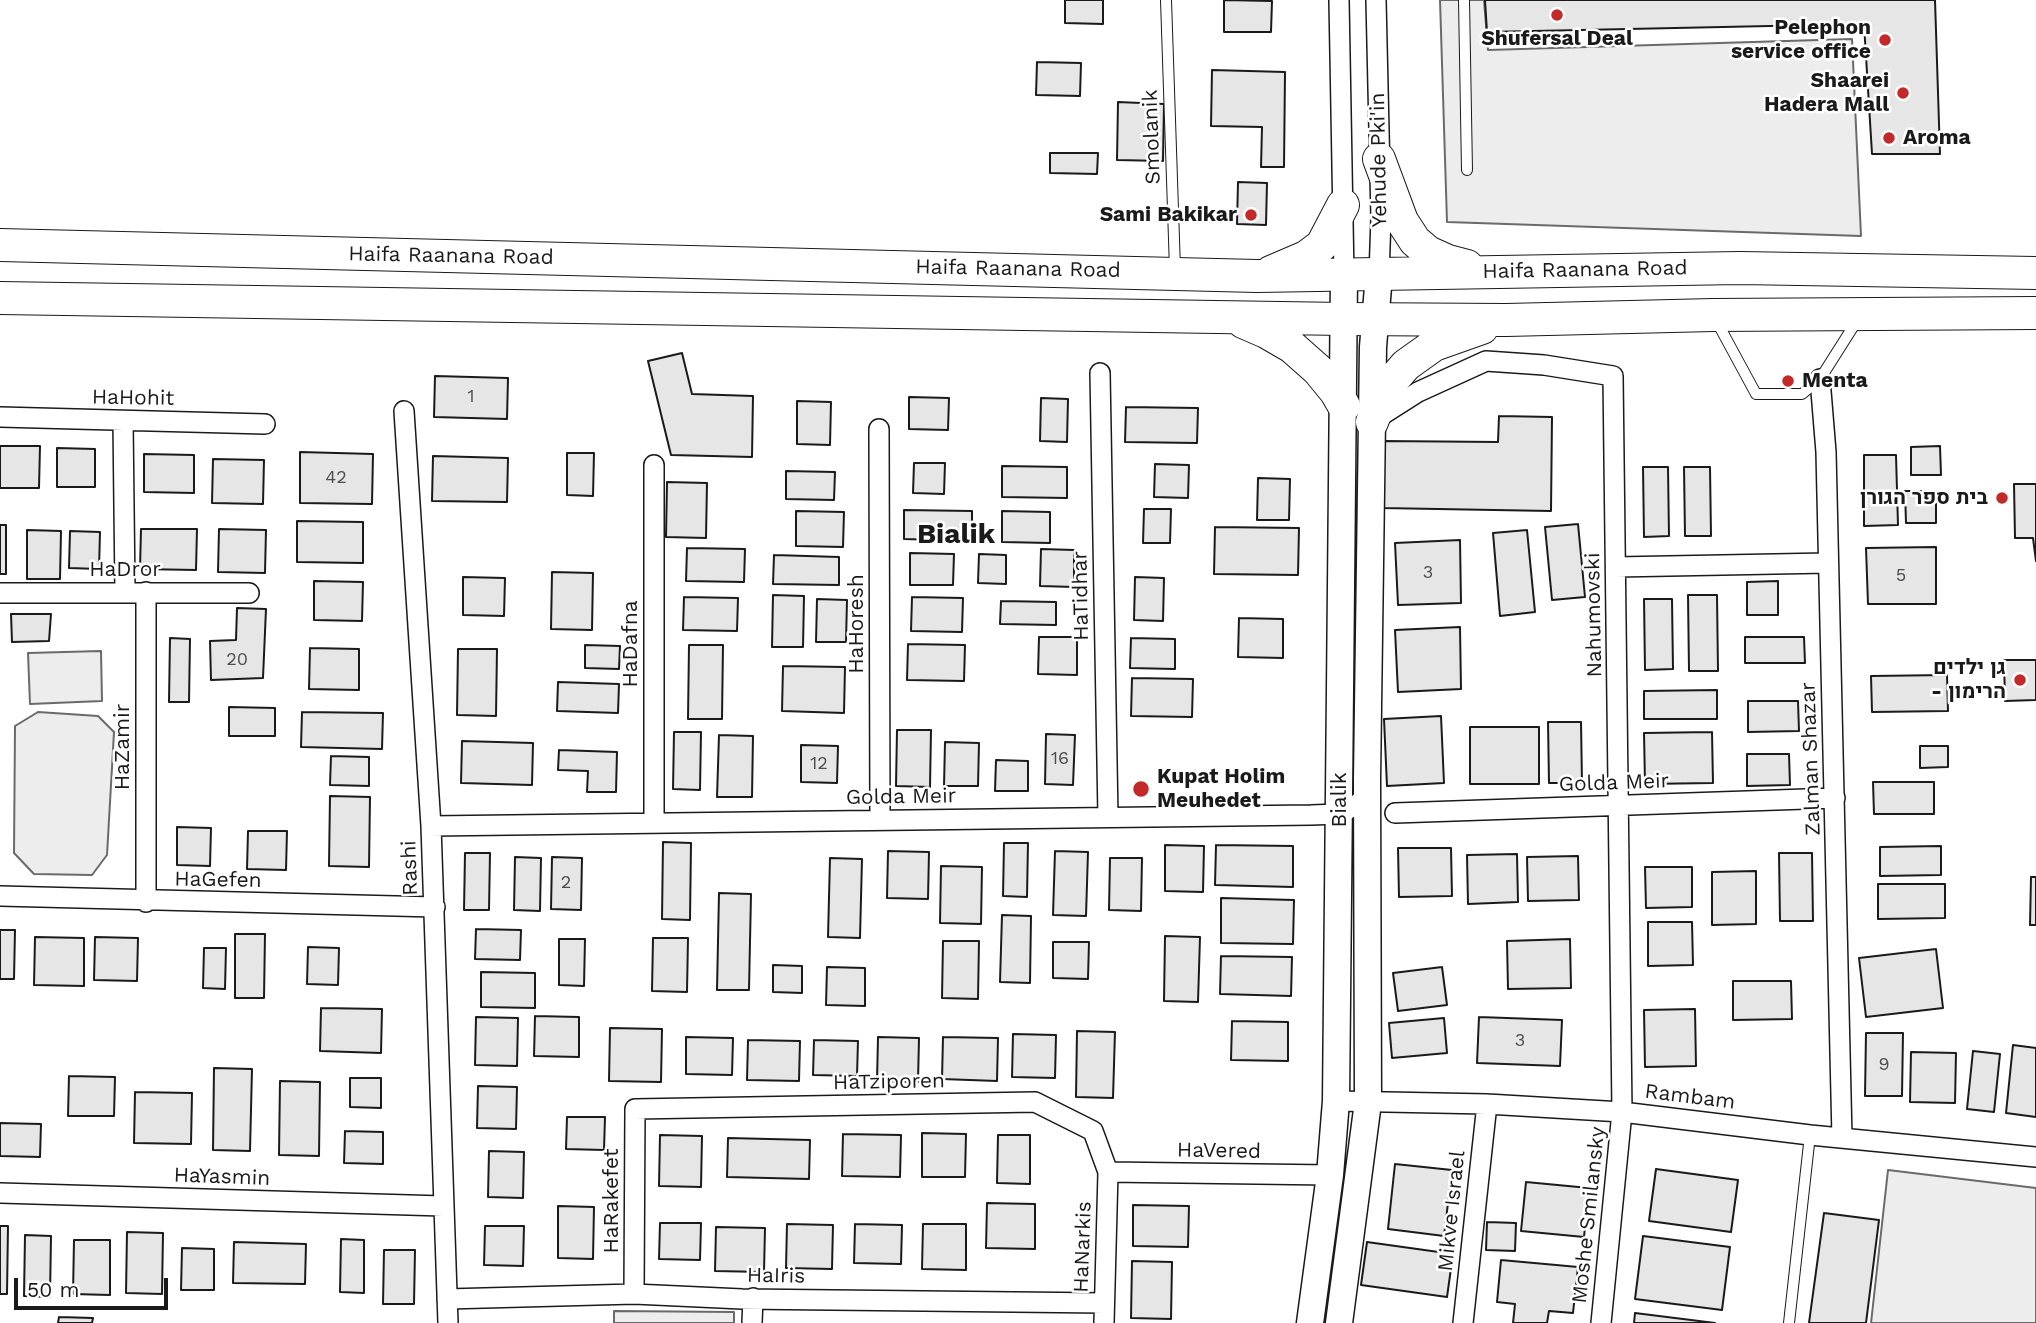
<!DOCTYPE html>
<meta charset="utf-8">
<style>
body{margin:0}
#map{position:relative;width:2036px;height:1323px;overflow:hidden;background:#fff;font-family:"Work Sans",sans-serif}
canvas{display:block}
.scale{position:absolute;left:14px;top:1278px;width:154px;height:32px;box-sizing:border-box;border:4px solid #1a1a1a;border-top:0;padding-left:9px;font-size:21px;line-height:24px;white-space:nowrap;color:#1a1a1a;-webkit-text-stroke:5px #fff;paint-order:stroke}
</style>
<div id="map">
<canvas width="2036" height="1323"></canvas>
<div class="scale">50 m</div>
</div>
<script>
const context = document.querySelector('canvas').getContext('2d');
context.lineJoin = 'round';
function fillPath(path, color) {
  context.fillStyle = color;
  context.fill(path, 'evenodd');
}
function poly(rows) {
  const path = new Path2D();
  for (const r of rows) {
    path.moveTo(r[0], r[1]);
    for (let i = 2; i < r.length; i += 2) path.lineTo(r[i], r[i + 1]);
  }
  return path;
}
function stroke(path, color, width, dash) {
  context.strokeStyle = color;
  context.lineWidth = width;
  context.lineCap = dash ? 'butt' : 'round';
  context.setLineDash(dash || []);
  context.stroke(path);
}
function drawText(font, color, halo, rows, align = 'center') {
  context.font = font + ' "Work Sans",Heebo,sans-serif';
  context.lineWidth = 5;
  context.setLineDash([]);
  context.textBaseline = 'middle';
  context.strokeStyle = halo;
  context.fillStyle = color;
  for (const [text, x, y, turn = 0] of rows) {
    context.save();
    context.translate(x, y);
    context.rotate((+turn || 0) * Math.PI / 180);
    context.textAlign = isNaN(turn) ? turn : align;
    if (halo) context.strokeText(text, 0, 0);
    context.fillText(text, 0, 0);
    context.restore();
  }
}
const built = poly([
 [1440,0,1484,0,1488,50,1852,39,1861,236,1447,222,1440,0],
 [101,651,102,701,30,704,28,653,101,651],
 [38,712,98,716,114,732,107,855,92,875,34,874,14,853,15,726,38,712],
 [1888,1170,2036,1188,2036,1323,1871,1323,1888,1170],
 [614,1311,734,1312,734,1323,614,1323,614,1311]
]);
const building = poly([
 [1065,0,1103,0,1103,24,1065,23,1065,0],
 [1224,0,1272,1,1271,32,1224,32,1224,0],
 [1485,0,1935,0,1940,154,1872,154,1864,24,1487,32,1485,0],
 [1037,62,1081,63,1080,96,1036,95,1037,62],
 [1212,70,1285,72,1284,167,1261,167,1262,127,1211,126,1212,70],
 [1118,102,1164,104,1163,161,1117,160,1118,102],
 [1050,153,1098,153,1097,174,1050,173,1050,153],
 [1238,182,1267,183,1266,225,1237,224,1238,182],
 [682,353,692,394,753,396,752,457,671,455,648,361,682,353],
 [435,376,508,378,507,419,434,417,435,376],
 [909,397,949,398,948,430,909,429,909,397],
 [1041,398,1068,399,1067,442,1040,441,1041,398],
 [797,401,831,402,830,445,797,444,797,401],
 [1126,407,1198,408,1197,443,1125,442,1126,407],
 [1499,416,1552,417,1551,511,1381,508,1382,441,1498,442,1499,416],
 [0,446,40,446,39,488,0,488,0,446],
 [1940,446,1941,475,1911,475,1911,447,1940,446],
 [57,448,95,449,95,487,57,487,57,448],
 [300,452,373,454,372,504,300,503,300,452],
 [567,453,594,453,593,496,567,495,567,453],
 [144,454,194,455,194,493,144,492,144,454],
 [1864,455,1896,455,1898,525,1864,526,1864,455],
 [433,456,508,458,507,502,432,501,433,456],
 [213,459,264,460,263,504,212,503,213,459],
 [914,463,945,463,944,494,913,493,914,463],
 [1155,464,1189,465,1188,498,1154,497,1155,464],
 [1002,466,1067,467,1067,498,1002,497,1002,466],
 [1643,467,1668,467,1669,536,1644,537,1643,467],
 [1684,467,1710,467,1711,536,1685,536,1684,467],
 [786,471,835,472,834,500,786,499,786,471],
 [1258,478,1290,479,1289,520,1257,520,1258,478],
 [667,482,707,483,706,538,666,537,667,482],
 [2014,484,2036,484,2036,561,2033,538,2015,538,2014,484],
 [1905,491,1936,491,1936,523,1906,523,1905,491],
 [1144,509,1171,509,1170,543,1143,543,1144,509],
 [904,510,972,511,972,541,904,539,904,510],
 [796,511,844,512,843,547,796,546,796,511],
 [1002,511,1050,512,1050,543,1002,542,1002,511],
 [297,521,363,522,363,563,297,562,297,521],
 [1578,524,1585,597,1552,600,1545,527,1578,524],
 [0,525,6,525,6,574,0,574,0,525],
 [1215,527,1299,528,1298,575,1214,574,1215,527],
 [141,529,197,529,196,570,140,569,141,529],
 [219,529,266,530,265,573,218,572,219,529],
 [27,530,61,531,60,579,27,579,27,530],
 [1527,530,1535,612,1500,616,1493,533,1527,530],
 [70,531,100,532,99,569,69,568,70,531],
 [1460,540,1461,603,1398,605,1395,543,1460,540],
 [1936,547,1936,604,1868,604,1866,548,1936,547],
 [687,548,745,549,744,582,686,581,687,548],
 [1041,549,1074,550,1074,587,1040,586,1041,549],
 [910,553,954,554,953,585,910,585,910,553],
 [979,554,1006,555,1006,584,978,583,979,554],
 [774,555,839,557,839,585,773,584,774,555],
 [552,572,593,573,592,630,551,629,552,572],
 [463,577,505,578,504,616,463,615,463,577],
 [1135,577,1164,578,1163,621,1134,620,1135,577],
 [314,581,363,582,362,621,314,620,314,581],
 [1778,581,1778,615,1747,615,1747,582,1778,581],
 [773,595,804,596,803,647,772,647,773,595],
 [1688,595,1717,595,1718,671,1689,671,1688,595],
 [684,597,738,598,737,631,683,630,684,597],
 [912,597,963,598,962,632,911,631,912,597],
 [817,599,847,600,846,642,816,642,817,599],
 [1644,599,1672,599,1673,669,1645,670,1644,599],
 [1001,601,1056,602,1056,625,1000,624,1001,601],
 [237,608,266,609,263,678,211,680,210,641,236,640,237,608],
 [11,614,51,614,49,641,12,642,11,614],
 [1239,618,1283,619,1283,658,1238,657,1239,618],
 [1460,627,1461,689,1398,692,1395,630,1460,627],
 [1039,637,1077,637,1077,675,1038,674,1039,637],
 [1745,637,1804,637,1805,663,1745,663,1745,637],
 [170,638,190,639,189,702,169,702,170,638],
 [1131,638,1175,639,1175,669,1130,668,1131,638],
 [908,644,965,645,964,681,907,680,908,644],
 [585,645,620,646,619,669,585,668,585,645],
 [689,645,723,645,722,719,688,719,689,645],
 [310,648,359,649,359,690,309,689,310,648],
 [458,649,497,649,496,716,457,715,458,649],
 [2004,660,2036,660,2036,700,2005,701,2004,660],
 [783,666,845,667,844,713,782,711,783,666],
 [1947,675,1948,711,1872,712,1871,676,1947,675],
 [1132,678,1193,679,1192,717,1131,716,1132,678],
 [558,682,619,684,618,713,557,711,558,682],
 [1717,690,1717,719,1644,719,1644,691,1717,690],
 [1748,701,1798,701,1799,731,1748,732,1748,701],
 [229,707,275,708,275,736,229,736,229,707],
 [302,712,383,713,382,749,301,747,302,712],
 [1441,716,1444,783,1387,786,1384,719,1441,716],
 [1548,722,1581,722,1582,783,1549,783,1548,722],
 [1470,727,1539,727,1539,784,1470,784,1470,727],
 [897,730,931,730,930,787,896,786,897,730],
 [674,732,701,732,700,790,673,789,674,732],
 [1712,732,1713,783,1645,784,1644,733,1712,732],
 [1046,734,1075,735,1073,785,1045,784,1046,734],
 [719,735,753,736,752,797,717,797,719,735],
 [462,741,533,743,532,785,461,783,462,741],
 [945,742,979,743,978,786,944,786,945,742],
 [801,745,838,746,837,783,801,782,801,745],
 [1920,746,1948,746,1948,767,1920,768,1920,746],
 [559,750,617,752,616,792,587,792,588,771,558,770,559,750],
 [1747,754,1789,754,1790,785,1747,786,1747,754],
 [331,756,369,757,369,786,330,785,331,756],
 [996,760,1028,761,1028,791,995,791,996,760],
 [1873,782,1934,782,1934,814,1874,814,1873,782],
 [330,796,370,797,369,867,329,866,330,796],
 [177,827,211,828,210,866,177,865,177,827],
 [248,831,287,831,286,870,247,869,248,831],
 [663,842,691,843,690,920,662,919,663,842],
 [1004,843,1028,843,1027,897,1003,896,1004,843],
 [1165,845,1204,846,1203,892,1165,891,1165,845],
 [1216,845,1293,846,1293,887,1215,885,1216,845],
 [1941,846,1941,875,1880,876,1880,847,1941,846],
 [1398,848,1451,848,1452,896,1399,897,1398,848],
 [888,851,929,852,928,899,887,898,888,851],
 [1055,851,1088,852,1086,916,1053,915,1055,851],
 [465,853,490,853,489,910,464,910,465,853],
 [1779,853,1812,853,1813,921,1780,921,1779,853],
 [1517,854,1518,902,1468,904,1467,855,1517,854],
 [1578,856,1579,900,1528,901,1527,857,1578,856],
 [515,857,541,858,540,911,514,910,515,857],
 [552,857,582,858,581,910,551,909,552,857],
 [830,858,862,859,860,938,828,937,830,858],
 [1110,858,1142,858,1141,911,1109,910,1110,858],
 [941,866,982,867,981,924,940,923,941,866],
 [1645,867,1692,867,1692,907,1646,908,1645,867],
 [1756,871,1756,924,1712,925,1712,872,1756,871],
 [2031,877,2036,877,2036,925,2030,925,2031,877],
 [1878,884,1945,884,1945,918,1878,919,1878,884],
 [719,893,751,894,749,990,717,990,719,893],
 [1221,898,1294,900,1293,944,1221,943,1221,898],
 [1002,915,1031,916,1030,983,1000,982,1002,915],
 [1648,922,1692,922,1693,965,1648,966,1648,922],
 [476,929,521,930,520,960,475,959,476,929],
 [0,930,15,930,14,979,0,979,0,930],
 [235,934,265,934,264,998,235,998,235,934],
 [1165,936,1200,937,1198,1002,1164,1001,1165,936],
 [35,937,84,938,84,986,34,985,35,937],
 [95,937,138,938,137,981,94,980,95,937],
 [653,938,688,938,687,992,652,991,653,938],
 [559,939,585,939,584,986,559,985,559,939],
 [1570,939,1571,988,1508,989,1507,941,1570,939],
 [943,941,979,941,978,999,942,998,943,941],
 [1053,942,1089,942,1088,979,1053,978,1053,942],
 [308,947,339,948,338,985,307,984,308,947],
 [204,948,226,948,225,989,203,988,204,948],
 [1936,949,1943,1008,1866,1017,1859,958,1936,949],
 [1221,956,1292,957,1291,996,1220,994,1221,956],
 [773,965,802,966,802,993,773,992,773,965],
 [827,967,865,968,865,1006,826,1005,827,967],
 [1442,967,1447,1005,1398,1011,1393,973,1442,967],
 [481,972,535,973,535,1008,481,1007,481,972],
 [1733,981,1791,981,1792,1019,1733,1020,1733,981],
 [321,1008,382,1009,381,1053,320,1051,321,1008],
 [1695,1009,1696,1066,1645,1067,1644,1010,1695,1009],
 [535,1016,579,1017,579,1057,534,1056,535,1016],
 [476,1017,518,1018,517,1066,475,1065,476,1017],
 [1479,1017,1562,1020,1560,1066,1477,1063,1479,1017],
 [1444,1018,1447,1053,1392,1058,1389,1023,1444,1018],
 [1232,1021,1288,1022,1288,1061,1231,1060,1232,1021],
 [610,1028,662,1029,661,1082,609,1081,610,1028],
 [1077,1031,1115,1032,1113,1098,1076,1097,1077,1031],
 [1866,1033,1903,1033,1902,1096,1865,1096,1866,1033],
 [1013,1034,1056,1035,1055,1078,1012,1077,1013,1034],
 [686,1037,733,1038,732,1075,686,1074,686,1037],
 [878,1037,919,1038,918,1082,877,1081,878,1037],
 [943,1037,998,1038,997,1081,942,1079,943,1037],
 [748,1040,800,1041,799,1081,747,1080,748,1040],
 [814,1040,858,1041,857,1076,813,1075,814,1040],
 [2013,1045,2036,1048,2036,1117,2006,1113,2013,1045],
 [1973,1051,2000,1054,1994,1112,1967,1109,1973,1051],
 [1911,1052,1956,1053,1955,1103,1910,1102,1911,1052],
 [214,1068,252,1069,250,1151,213,1150,214,1068],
 [69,1076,115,1077,114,1116,68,1116,69,1076],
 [350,1078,381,1078,381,1108,350,1107,350,1078],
 [280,1081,320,1082,319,1156,279,1155,280,1081],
 [478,1086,517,1087,516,1129,477,1128,478,1086],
 [135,1092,192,1093,191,1144,134,1143,135,1092],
 [567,1117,605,1117,604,1150,566,1149,567,1117],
 [0,1123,41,1124,40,1157,0,1156,0,1123],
 [345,1131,383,1132,383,1164,344,1163,345,1131],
 [922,1133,966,1134,965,1177,922,1177,922,1133],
 [843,1134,901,1135,900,1177,842,1176,843,1134],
 [660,1135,702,1136,701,1187,659,1186,660,1135],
 [998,1135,1030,1135,1030,1184,997,1183,998,1135],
 [728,1138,810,1140,809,1179,727,1177,728,1138],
 [489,1151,524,1152,523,1198,488,1197,489,1151],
 [1395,1164,1452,1170,1444,1236,1388,1229,1395,1164],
 [1656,1169,1738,1180,1731,1232,1649,1221,1656,1169],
 [1526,1182,1589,1188,1584,1237,1521,1231,1526,1182],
 [987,1203,1035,1204,1035,1249,986,1248,987,1203],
 [1133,1205,1189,1206,1188,1247,1133,1246,1133,1205],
 [558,1206,594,1207,593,1259,558,1258,558,1206],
 [1824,1213,1879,1220,1866,1323,1809,1323,1824,1213],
 [1487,1222,1516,1223,1515,1251,1486,1250,1487,1222],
 [660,1223,701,1223,700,1260,659,1259,660,1223],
 [787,1224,833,1225,832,1269,786,1268,787,1224],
 [855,1224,902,1225,901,1264,854,1263,855,1224],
 [923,1224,966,1224,966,1270,922,1269,923,1224],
 [0,1226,8,1226,7,1294,0,1294,0,1226],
 [485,1226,524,1226,523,1266,484,1265,485,1226],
 [716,1227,765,1228,764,1272,715,1271,716,1227],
 [127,1232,163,1233,162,1294,126,1293,127,1232],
 [25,1235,51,1236,50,1297,24,1296,25,1235],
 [1643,1236,1730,1247,1722,1310,1635,1299,1643,1236],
 [341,1239,364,1240,364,1293,340,1292,341,1239],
 [74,1240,110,1240,110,1295,73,1294,74,1240],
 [234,1242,306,1244,305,1284,233,1283,234,1242],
 [1367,1242,1453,1254,1447,1297,1361,1285,1367,1242],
 [182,1248,214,1249,214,1290,181,1290,182,1248],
 [384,1250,415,1250,414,1304,383,1304,384,1250],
 [1501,1260,1578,1267,1573,1313,1549,1311,1547,1323,1513,1323,1515,1304,1497,1302,1501,1260],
 [1132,1261,1172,1262,1171,1319,1131,1318,1132,1261],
 [1635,1313,1715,1323,1634,1323,1635,1313],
 [59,1317,93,1318,92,1323,58,1323,59,1317]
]);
const service = poly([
 [1166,0,1175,269],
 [1464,0,1467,170],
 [1717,322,1756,394,1802,394,1820,379,1858,319],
 [1789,1323,1810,1135]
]);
const minor = poly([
 [1339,0,1344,276],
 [1376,0,1381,218,1379,275],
 [1100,373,1108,817],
 [1820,379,1826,452,1842,1138],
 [404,411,431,826,448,1323],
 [0,417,265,424],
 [1374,420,1418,392,1486,361,1544,365,1613,376,1622,1112,1601,1323],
 [123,421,125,592],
 [879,429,880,820],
 [1616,567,1828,563],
 [0,593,249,593],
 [1395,813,1835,798],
 [654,823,654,465],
 [431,826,1311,815,1339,814,1356,805,1367,796],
 [0,896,435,907],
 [146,902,146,592],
 [1336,1101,1487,1104,1622,1112,1810,1135,2036,1157],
 [1108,1172,1330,1175],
 [0,1193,443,1206],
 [634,1294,635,1109,1035,1102,1093,1131,1108,1172,1104,1323],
 [447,1299,634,1294,742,1299,1104,1303],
 [752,1323,753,1298],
 [1463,1323,1487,1104]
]);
const secondary = poly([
 [1310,1323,1330,1175,1336,1101,1344,276],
 [1339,1323,1368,1102,1367,779,1373,347,1379,275]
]);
const trunk = poly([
 [1379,159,1402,221,1415,241,1428,252,1448,261,1467,266],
 [0,245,1257,276,1740,268,2036,273],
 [1271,272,1306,257,1322,245,1343,205],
 [0,298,1344,319,1506,320,1713,315,2036,313],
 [1243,322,1266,332,1292,347,1318,370,1336,392,1344,406],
 [1372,422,1385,389,1406,365,1434,345,1482,328]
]);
const markers = [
 [1557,15,7,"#c62828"],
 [1885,40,7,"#c62828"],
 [1903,93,7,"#c62828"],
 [1889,138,7,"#c62828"],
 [1251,215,7,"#c62828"],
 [1788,381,7,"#c62828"],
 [2002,498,7,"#c62828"],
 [2020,680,7,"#c62828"],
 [1141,789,9,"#c62828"]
];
const numberNames = [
 ["1",471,397],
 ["42",336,478],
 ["3",1428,573],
 ["5",1901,576],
 ["20",237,660],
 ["16",1060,759],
 ["12",819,764],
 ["2",566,883],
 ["3",1520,1041],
 ["9",1884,1065]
];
const poiNames = [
 ["Pelephon",1871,28],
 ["service office",1871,52],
 ["Shufersal Deal",1557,39,"center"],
 ["Shaarei",1889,81],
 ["Hadera Mall",1889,105],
 ["Aroma",1903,138,"left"],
 ["Sami Bakikar",1237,215],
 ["Menta",1802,381,"left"],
 ["בית ספר הגורן",1988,498],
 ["גן ילדים",2006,668],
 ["- הרימון",2006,692],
 ["Kupat Holim",1157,777,"left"],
 ["Meuhedet",1157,801,"left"]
];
const streetNames = [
 ["Smolanik",1152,137,-92],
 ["Yehude Pki'in",1379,160,-91],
 ["Haifa Raanana Road",451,256,1],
 ["Haifa Raanana Road",1018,269,1],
 ["Haifa Raanana Road",1585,270,-1],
 ["HaHohit",133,398,1],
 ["HaDror",125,570],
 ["HaTidhar",1081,596,-91],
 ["Nahumovski",1594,615,-91],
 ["HaHoresh",857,624,-90],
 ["HaDafna",631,644,-90],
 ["HaZamir",123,747,-90],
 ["Zalman Shazar",1811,759,-92],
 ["Golda Meir",1614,783,-2],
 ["Golda Meir",901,797,-1],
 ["Bialik",1340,800,-90],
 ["Rashi",410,868,-92],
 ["HaGefen",218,880,1],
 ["HaTziporen",889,1082,-1],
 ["Rambam",1690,1097,7],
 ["HaVered",1219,1151,1],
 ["HaYasmin",222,1177,2],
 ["HaRakefet",612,1201,-90],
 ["Mikve Israel",1452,1211,-84],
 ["Moshe Smilansky",1589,1215,-84],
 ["HaNarkis",1083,1247,-88],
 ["HaIris",776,1276,1]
];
const districtNames = [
 ["Bialik",956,535]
];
fillPath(built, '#ededed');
stroke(built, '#6a6a6a', 2);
fillPath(building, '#e6e6e6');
stroke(building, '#1a1a1a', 2);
stroke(service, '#1a1a1a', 12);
stroke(minor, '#1a1a1a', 22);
stroke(secondary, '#1a1a1a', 29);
stroke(trunk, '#1a1a1a', 34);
stroke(service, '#fff', 10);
stroke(minor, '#fff', 19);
stroke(secondary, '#fff', 26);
stroke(trunk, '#fff', 32);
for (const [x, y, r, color] of markers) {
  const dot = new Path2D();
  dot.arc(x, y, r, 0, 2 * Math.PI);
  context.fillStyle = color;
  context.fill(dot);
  stroke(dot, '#fff', 2.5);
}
drawText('18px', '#4d4d4d', null, numberNames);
drawText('bold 21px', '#1a1a1a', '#fff', poiNames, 'right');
drawText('21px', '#1a1a1a', '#fff', streetNames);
drawText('bold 28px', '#1a1a1a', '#fff', districtNames);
</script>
